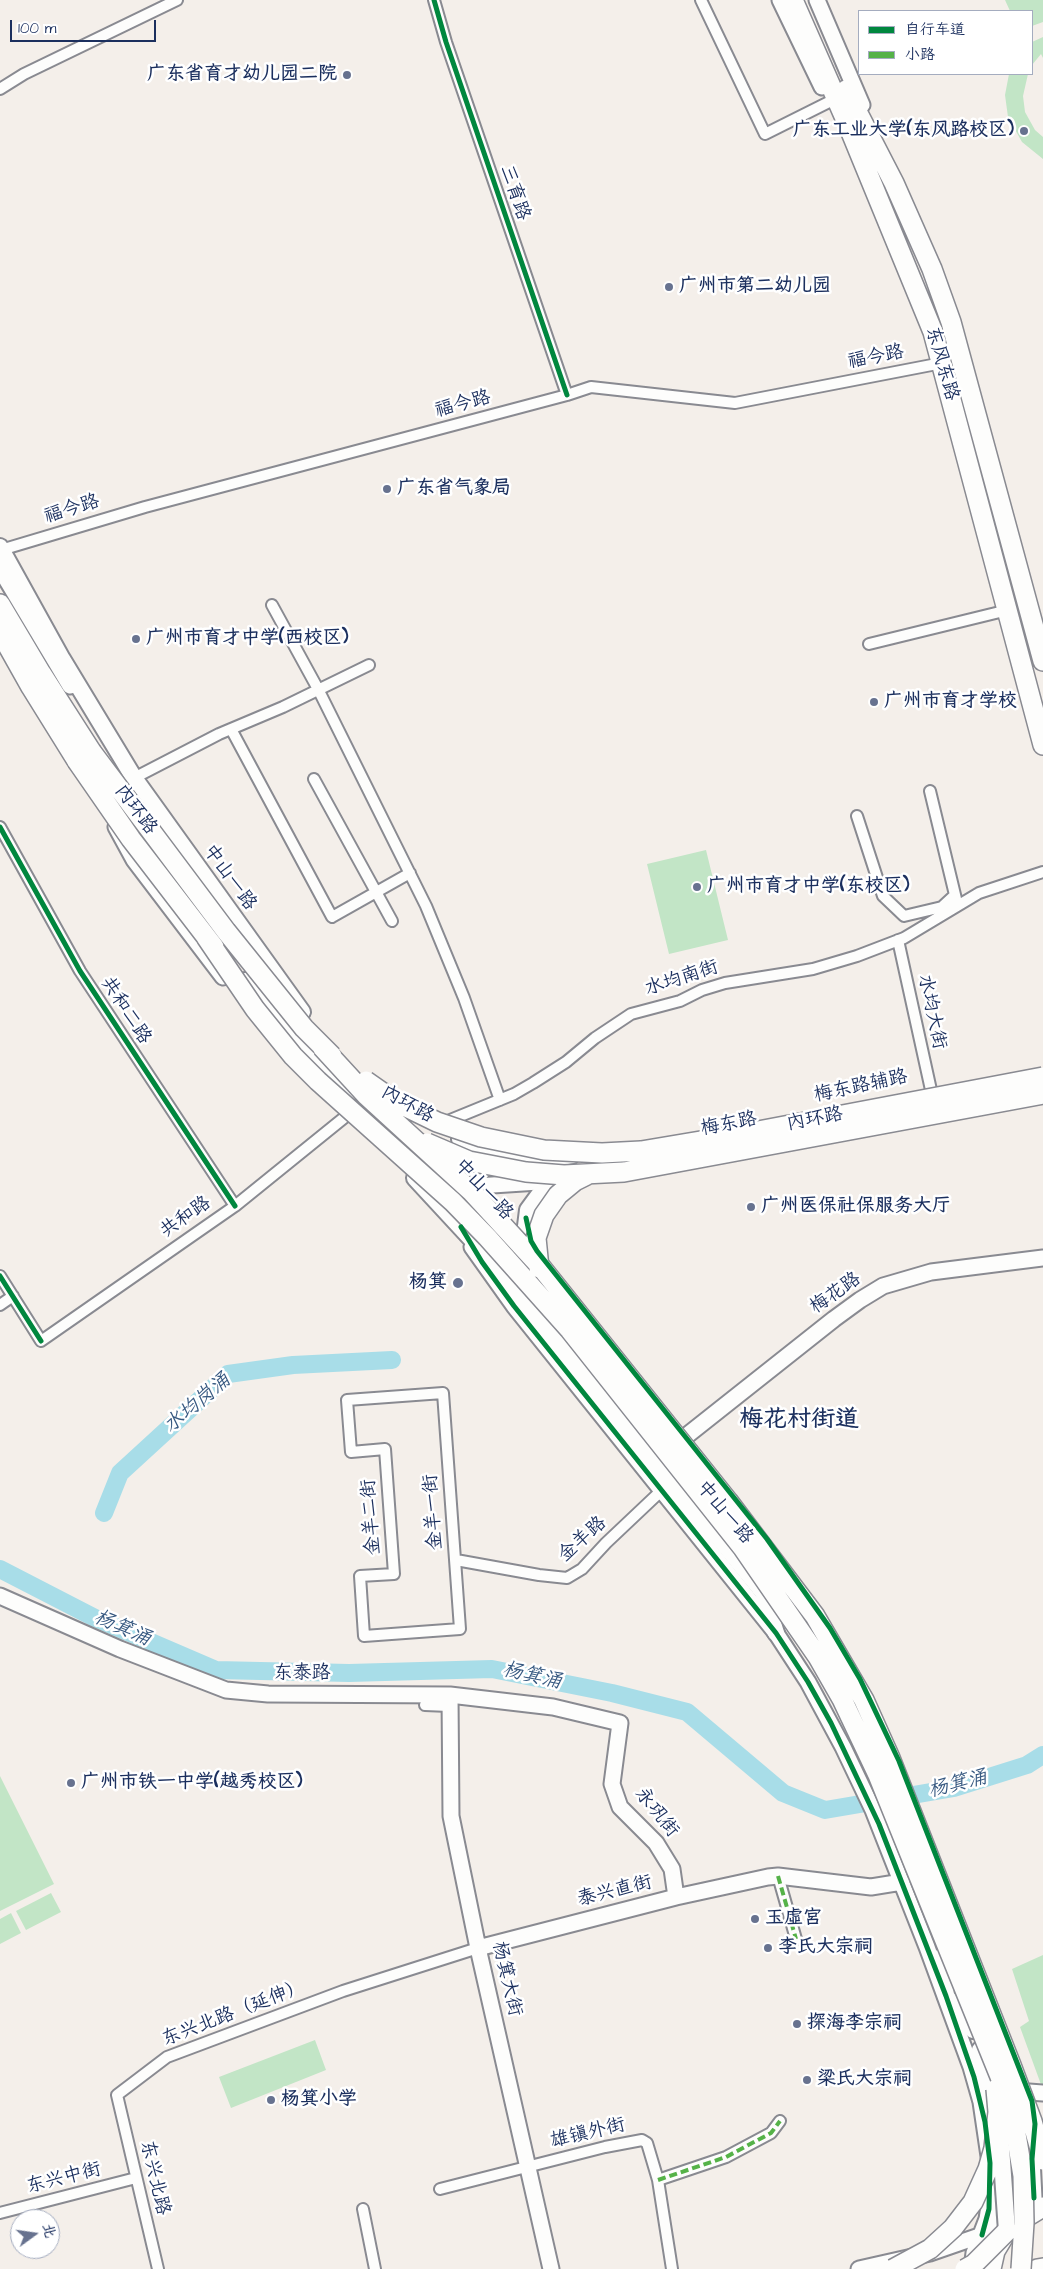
<!DOCTYPE html>
<meta charset="utf-8">
<style>
body{margin:0}
#map{position:relative;width:1043px;height:2269px;overflow:hidden;background:#f4efea;font-family:"Architects Daughter","LXGW WenKai TC",sans-serif}
canvas{display:block}
.legend{position:absolute;left:858px;top:10px;width:175px;height:65px;box-sizing:border-box;background:#fff;border:1px solid #a4acbf;margin:0;padding:6px 9px;list-style:none;font-size:15px;color:#1b2f5e}
.legend li{display:flex;align-items:center;gap:10px;height:25px}
.legend b{width:25px;border:1px solid #a4acbf}
.north{position:absolute;left:10px;top:2209px;width:50px;height:50px;box-sizing:border-box;background:#fff;border:1px solid #a4acbf;border-radius:50%;rotate:76deg;font-size:14px;font-weight:700;line-height:20px;text-align:center;color:#1b2f5e}
.north::after{content:'';display:block;margin:auto;width:18px;height:22px;background:#67728f;clip-path:polygon(50% 0,100% 100%,50% 72%,0 100%)}
.scale{position:absolute;left:10px;top:20px;width:146px;height:22px;box-sizing:border-box;border:2px solid #1b2f5e;border-top:0;padding-left:6px;font-size:15px;line-height:18px;white-space:nowrap;color:#1b2f5e;-webkit-text-stroke:4px #fff;paint-order:stroke}
</style>
<div id="map">
<canvas width="1043" height="2269"></canvas>
<ul class="legend">
<li><b style="height:6px;background:#00873e"></b>自行车道</li>
<li><b style="height:6px;background:#55b248"></b>小路</li>
</ul>
<div class="north">北</div>
<div class="scale">100 m</div>
</div>
<script>
const context = document.querySelector('canvas').getContext('2d');
context.lineJoin = 'round';
function fillPath(path, color) {
  context.fillStyle = color;
  context.fill(path, 'evenodd');
}
function poly(rows) {
  const path = new Path2D();
  for (const r of rows) {
    path.moveTo(r[0], r[1]);
    for (let i = 2; i < r.length; i += 2) path.lineTo(r[i], r[i + 1]);
  }
  return path;
}
function stroke(path, color, width, dash) {
  context.strokeStyle = color;
  context.lineWidth = width;
  context.lineCap = dash ? 'butt' : 'round';
  context.setLineDash(dash || []);
  context.stroke(path);
}
function drawText(font, color, halo, rows, align = 'center') {
  context.font = font + ' "Architects Daughter","LXGW WenKai TC",sans-serif';
  context.lineWidth = 5;
  context.setLineDash([]);
  context.textBaseline = 'middle';
  context.strokeStyle = halo;
  context.fillStyle = color;
  for (const [text, x, y, turn = 0] of rows) {
    context.save();
    context.translate(x, y);
    context.rotate((+turn || 0) * Math.PI / 180);
    context.textAlign = isNaN(turn) ? turn : align;
    if (halo) context.strokeText(text, 0, 0);
    context.fillText(text, 0, 0);
    context.restore();
  }
}
const green = poly([
 [1005,0,1043,0,1043,22,1032,26,1032,11,1010,11],
 [1043,37,1043,58,1041,54,1032,65,1032,42],
 [1009,74,1028,74,1023,96,1025,112,1035,130,1043,137,1043,159,1022,142,1008,117,1005,95],
 [706,850,728,940,669,954,647,864],
 [0,1776,54,1884,0,1911],
 [51,1893,61,1912,26,1930,16,1911],
 [11,1913,21,1933,0,1944,0,1919],
 [1043,1955,1043,2090,1020,2027,1029,2021,1012,1969],
 [315,2040,326,2070,231,2108,219,2077]
]);
const river = poly([
 [104,1513,120,1473,228,1374,293,1365,392,1360],
 [0,1569,95,1618,216,1670,349,1673,492,1669,612,1693,687,1712,783,1793,825,1810,954,1788,1027,1765,1043,1755]
]);
const street = poly([
 [434,0,446,42,567,395],
 [701,0,765,134,829,102],
 [0,89,24,74,177,0],
 [1,550,145,507,567,395,591,387,735,403,942,363],
 [272,605,318,689,426,906,464,998,500,1100],
 [869,644,1008,610],
 [231,729,332,917,410,873],
 [134,778,219,734,283,707,369,665],
 [314,779,392,921],
 [930,791,956,899],
 [857,816,883,896,904,916,942,907,955,895],
 [0,827,80,971,235,1206],
 [898,940,931,1090],
 [443,1123,514,1094,533,1083,566,1062,595,1038,631,1014,680,1001,702,990,725,983,813,969,857,956,904,938,979,893,1043,872],
 [538,1164,573,1158],
 [0,1276,41,1341,235,1206,345,1117],
 [0,1305,13,1296],
 [443,1393,460,1629,364,1636,360,1576,394,1574,385,1449,351,1452,347,1400,443,1393],
 [456,1560,539,1575,567,1578,582,1569,606,1543,661,1491],
 [425,1705,449,1706],
 [778,1876,796,1939],
 [658,2180,726,2157,771,2133,780,2121],
 [440,2189,605,2147,642,2140,647,2143,658,2180,672,2269],
 [363,2209,375,2269],
 [0,2213,136,2178],
 [158,2269,117,2095,167,2057,343,1991,478,1948]
]);
const secondary = poly([
 [780,0,822,87],
 [817,0,862,105],
 [0,569,70,686],
 [116,827,134,860,223,977],
 [332,1084,376,1114],
 [462,1183,477,1186,554,1181],
 [463,1196,479,1174,486,1168,498,1164],
 [472,1247,514,1306,776,1633,808,1682,843,1747,873,1810,927,1947,971,2067,981,2102,990,2163,990,2199,987,2219,974,2253,972,2268],
 [685,1437,834,1319,860,1300,883,1286,931,1272,1043,1258],
 [0,1596,120,1649,226,1690,268,1694,450,1695,553,1707,620,1723,612,1784,620,1807,656,1843,672,1869,676,1897],
 [450,1695,451,1816,478,1948,551,2269],
 [478,1948,676,1897,768,1877,778,1876,871,1887,902,1882],
 [1029,2092,1043,2093],
 [1034,2137,1032,2159,1034,2198],
 [859,2269,930,2253,982,2235,994,2219,1010,2207,1034,2198]
]);
const primary = poly([
 [0,547,62,659,134,778,302,1012],
 [245,981,334,1086],
 [460,1139,538,1164],
 [443,1177,524,1263,543,1287],
 [415,1178,489,1258,542,1320,770,1601],
 [528,1256,525,1234,528,1210,539,1195,561,1181],
 [763,1592,776,1633],
 [787,1593,825,1653],
 [943,1955,946,1996,973,2030],
 [980,2050,996,2103]
]);
const highway = poly([
 [793,0,848,125,933,332,1043,745],
 [846,90,894,183,932,269,951,322,1043,661],
 [0,604,41,673,91,751],
 [0,632,31,687,77,761],
 [991,2269,995,2251,1007,2231,1018,2222,1043,2207],
 [1037,2269,1043,2268]
]);
const primaryBridge = poly([
 [1000,2133,1007,2231]
]);
const highwayBridge = poly([
 [91,751,226,931,304,1028,332,1056],
 [77,761,131,839,214,947],
 [206,937,255,1009,293,1056,318,1081,453,1202,487,1237,570,1330,743,1548,818,1657,842,1699,878,1775,1003,2084,1014,2122,1023,2176,1024,2223,1021,2269],
 [322,1047,367,1096,472,1192,541,1267,728,1501,815,1616,864,1700,890,1758,1011,2065,1032,2121,1043,2160],
 [366,1081,396,1102,437,1122,481,1137,544,1150,602,1153,641,1151,742,1134,1043,1077],
 [427,1143,469,1161,526,1172,564,1175,624,1172,1043,1094],
 [539,1268,536,1238,544,1215,558,1195,575,1181,587,1175],
 [893,2269,930,2249,953,2228,973,2202,988,2169,994,2148,998,2112,996,2089],
 [965,2269,974,2264,1007,2231]
]);
const quiet = poly([
 [778,1876,796,1939],
 [658,2180,726,2157,771,2133,780,2121]
]);
const cycleway = poly([
 [434,0,446,42,567,395],
 [0,827,80,971,235,1206],
 [526,1218,531,1241,537,1251,767,1539,830,1628,860,1679,899,1761,1032,2101,1035,2124,1032,2159,1034,2198],
 [461,1227,482,1262,514,1306,776,1633,808,1682,831,1723,879,1824,946,1996,974,2077,985,2122,990,2163,989,2209,982,2235],
 [0,1276,41,1341]
]);
const markers = [
 [347,75,5,"#67728f"],
 [1024,131,5,"#67728f"],
 [669,287,5,"#67728f"],
 [387,489,5,"#67728f"],
 [136,639,5,"#67728f"],
 [874,702,5,"#67728f"],
 [697,887,5,"#67728f"],
 [751,1207,5,"#67728f"],
 [458,1283,6,"#67728f"],
 [71,1783,5,"#67728f"],
 [755,1919,5,"#67728f"],
 [768,1948,5,"#67728f"],
 [797,2024,5,"#67728f"],
 [807,2080,5,"#67728f"],
 [271,2100,5,"#67728f"]
];
const poiNames = [
 ["广东省育才幼儿园二院",337,75,"right"],
 ["广东工业大学(东风路校区)",1014,131,"right"],
 ["广州市第二幼儿园",679,287],
 ["广东省气象局",397,489],
 ["广州市育才中学(西校区)",146,639],
 ["广州市育才学校",884,702],
 ["广州市育才中学(东校区)",707,887],
 ["广州医保社保服务大厅",761,1207],
 ["杨箕",447,1283,"right"],
 ["广州市铁一中学(越秀校区)",81,1783],
 ["玉虛宫",765,1919],
 ["李氏大宗祠",778,1948],
 ["探海李宗祠",807,2024],
 ["梁氏大宗祠",817,2080],
 ["杨箕小学",281,2100]
];
const streetNames = [
 ["三育路",514,193,71],
 ["福今路",876,358,-11],
 ["东风东路",941,364,74],
 ["福今路",463,405,-15],
 ["福今路",72,510,-17],
 ["内环路",135,810,53],
 ["中山一路",229,878,54],
 ["水均南街",682,979,-18],
 ["共和二路",125,1011,57],
 ["水均大街",931,1012,78],
 ["梅东路辅路",861,1087,-12],
 ["内环路",407,1105,29],
 ["内环路",815,1120,-11],
 ["梅东路",729,1125,-11],
 ["中山一路",483,1190,47],
 ["共和路",186,1218,-35],
 ["梅花路",836,1294,-35],
 ["金羊一街",434,1512,-94],
 ["中山一路",724,1513,50],
 ["金羊二街",372,1517,-94],
 ["金羊路",583,1540,-42],
 ["东泰路",302,1674],
 ["永巩街",656,1813,51],
 ["泰兴直街",615,1892,-14],
 ["杨箕大街",506,1979,77],
 ["东兴北路（延伸）",234,2014,-21],
 ["雄镇外街",588,2134,-13],
 ["东兴北路",154,2178,77],
 ["东兴中街",64,2179,-14]
];
const waterNames = [
 ["水均岗涌",198,1404,-40],
 ["杨箕涌",122,1629,24],
 ["杨箕涌",532,1677,13],
 ["杨箕涌",958,1785,-14]
];
const districtNames = [
 ["梅花村街道",799,1421]
];
fillPath(green, '#c2e5c6');
stroke(river, '#a8dde8', 18);
stroke(street, '#898a91', 14);
stroke(secondary, '#898a91', 19);
stroke(primary, '#898a91', 20);
stroke(highway, '#898a91', 22);
stroke(street, '#fdfdfc', 10);
stroke(secondary, '#fdfdfc', 15);
stroke(primary, '#fdfdfc', 16);
stroke(highway, '#fdfdfc', 19);
stroke(primaryBridge, '#898a91', 20, []);
stroke(highwayBridge, '#898a91', 22, []);
stroke(primaryBridge, '#fdfdfc', 16);
stroke(highwayBridge, '#fdfdfc', 19);
stroke(quiet, '#55b248', 4, [8, 4]);
stroke(cycleway, '#00873e', 5);
for (const [x, y, r, color] of markers) {
  const dot = new Path2D();
  dot.arc(x, y, r, 0, 2 * Math.PI);
  context.fillStyle = color;
  context.fill(dot);
  stroke(dot, '#fff', 2);
}
drawText('bold 19px', '#1b2f5e', '#fff', poiNames, 'left');
drawText('19px', '#1b2f5e', '#fff', streetNames);
drawText('italic 20px', '#365880', '#fff', waterNames);
drawText('bold 24px', '#1b2f5e', '#fff', districtNames);
</script>
